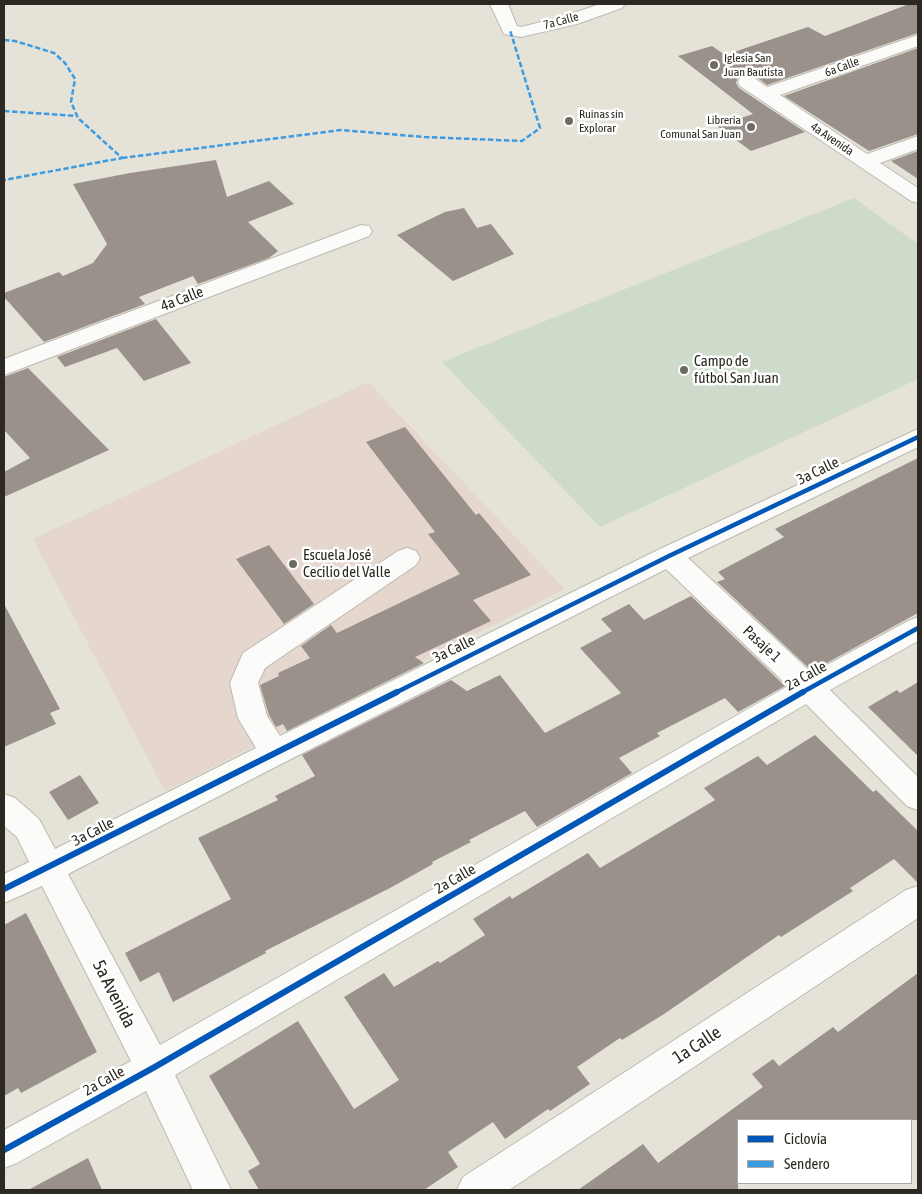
<!DOCTYPE html>
<meta charset="utf-8">
<style>
body{margin:0}
#map{position:relative;width:922px;height:1194px;overflow:hidden;background:#e5e2d8;font-family:"Asap Condensed",sans-serif}
canvas{display:block}
.frame{position:absolute;inset:0;border:5px solid #2c2922;pointer-events:none}
.legend{position:absolute;left:737px;top:1119px;width:175px;height:65px;box-sizing:border-box;background:#fff;border:1px solid #aba9a7;margin:0;padding:6px 9px;list-style:none;font-size:15px;color:#2c2922}
.legend li{display:flex;align-items:center;gap:10px;height:25px}
.legend b{width:25px;border:1px solid #aba9a7}
</style>
<div id="map">
<canvas width="922" height="1194"></canvas>
<div class="frame"></div>
<ul class="legend">
<li><b style="height:6px;background:#0057b8"></b>Ciclovía</li>
<li><b style="height:6px;background:#3d9ce0"></b>Sendero</li>
</ul>
</div>
<script>
const context = document.querySelector('canvas').getContext('2d');
context.lineJoin = 'round';
function fillPath(path, color) {
  context.fillStyle = color;
  context.fill(path, 'evenodd');
}
function poly(rows) {
  const path = new Path2D();
  for (const r of rows) {
    path.moveTo(r[0], r[1]);
    for (let i = 2; i < r.length; i += 2) path.lineTo(r[i], r[i + 1]);
  }
  return path;
}
function stroke(path, color, width, dash) {
  context.strokeStyle = color;
  context.lineWidth = width;
  context.lineCap = dash ? 'butt' : 'round';
  context.setLineDash(dash || []);
  context.stroke(path);
}
function drawText(font, color, halo, rows, align = 'center') {
  context.font = font + ' "Asap Condensed",sans-serif';
  context.lineWidth = 5;
  context.setLineDash([]);
  context.textBaseline = 'middle';
  context.strokeStyle = halo;
  context.fillStyle = color;
  for (const [text, x, y, turn = 0] of rows) {
    context.save();
    context.translate(x, y);
    context.rotate((+turn || 0) * Math.PI / 180);
    context.textAlign = isNaN(turn) ? turn : align;
    if (halo) context.strokeText(text, 0, 0);
    context.fillText(text, 0, 0);
    context.restore();
  }
}
const education = poly([
 [368,382,565,589,165,791,33,539]
]);
const green = poly([
 [854,198,918,244,918,379,600,527,442,362]
]);
const building = poly([
 [909,4,918,4,918,33,767,85,755,76,748,74,738,77,736,83,739,88,805,132,751,151,717,126,753,114,678,56,712,46,725,55,808,27,825,36],
 [918,48,918,134,869,151,784,96],
 [918,151,918,179,891,161],
 [216,160,227,197,269,181,294,204,248,222,278,251,269,258,198,284,193,276,139,297,145,304,44,342,4,297,4,293,59,272,63,276,93,263,107,244,73,184,130,173],
 [464,208,477,228,491,224,514,254,453,281,397,235,445,212],
 [156,319,191,363,144,381,117,348,65,367,57,357],
 [28,368,109,450,4,497,4,472,30,458,4,430,4,377],
 [405,427,476,515,479,513,531,575,473,600,491,621,415,657,424,663,287,731,283,724,276,727,269,715,260,685,279,676,278,673,310,658,301,646,331,625,337,633,460,574,428,534,435,532,366,442],
 [918,458,918,613,812,671,717,582,725,579,718,572,784,537,775,529],
 [269,545,314,604,284,624,236,559],
 [691,596,785,686,738,712,725,698,657,733,660,736,619,758,632,773,537,827,525,811,469,840,471,842,432,862,433,864,390,888,265,951,266,953,173,1002,159,972,140,982,125,953,231,899,198,838,278,800,275,796,315,776,302,755,451,680,467,691,500,675,545,733,621,693,580,648,612,631,601,619,629,604,644,620],
 [4,604,60,709,50,713,56,724,4,747],
 [918,682,918,756,868,707,897,690,900,693],
 [815,735,873,792,876,790,918,831,918,883,894,859,850,888,853,891,781,937,779,935,664,1014,622,1040,620,1038,577,1067,590,1084,550,1111,548,1109,505,1139,493,1122,448,1152,458,1167,424,1190,259,1190,248,1171,260,1164,209,1076,298,1021,354,1109,399,1080,344,997,384,973,394,987,438,961,440,963,485,935,473,919,510,896,512,899,588,853,600,868,715,800,704,788,758,756,767,765],
 [80,775,99,803,68,820,49,792],
 [26,913,97,1052,21,1093,18,1088,4,1096,4,925],
 [918,973,918,1120,738,1120,738,1190,578,1190,643,1144,658,1163,763,1087,752,1074,773,1059,779,1066,833,1027,838,1032],
 [88,1158,102,1190,28,1190]
]);
const minor = poly([
 [490,4,508,4,517,26,521,27,565,16,600,4,625,4,622,8,577,24,521,37,504,34,490,4],
 [918,35,918,46,780,95,867,154,918,136,918,149,880,163,918,188,918,203,911,201,740,86,738,82,740,78,747,76,754,78,767,87,918,35],
 [361,225,369,226,372,231,369,236,4,375,4,359,361,225],
 [918,429,918,447,688,558,812,673,908,621,918,617,918,641,830,690,918,777,918,810,907,806,806,704,175,1075,231,1190,193,1190,146,1091,17,1163,4,1168,4,1130,131,1061,42,886,4,903,4,874,29,862,17,837,4,826,4,794,15,798,39,819,55,849,256,748,238,718,230,683,243,653,398,551,407,548,416,551,420,558,416,565,265,668,258,683,267,716,280,736,660,549,918,429],
 [666,569,788,686,160,1045,68,874,285,762,666,569],
 [918,886,918,918,509,1190,457,1190,463,1177,906,890,918,886]
]);
const quiet = poly([
 [4,40,15,41,54,53,65,63,75,79,71,102,78,118,122,158,4,180],
 [4,111,77,116],
 [122,158,341,130,424,137,522,141,540,128,510,30]
]);
const cyclewayFar1 = poly([
 [395,693,669,556,918,437],
 [801,693,918,628]
]);
const cycleway = poly([
 [4,889,397,692],
 [4,1150,153,1068,803,692]
]);
const markers = [
 [714,65,5,"#6d6a62"],
 [569,121,5,"#6d6a62"],
 [751,127,5,"#6d6a62"],
 [684,370,5,"#6d6a62"],
 [293,564,5,"#6d6a62"]
];
const farStreetnames = [
 ["7a Calle",561,21,-15],
 ["6a Calle",842,67,-20],
 ["4a Avenida",832,139,34]
];
const farPoinames = [
 ["Iglesia San",724,58],
 ["Juan Bautista",724,72],
 ["Ruinas sin",579,114],
 ["Explorar",579,128],
 ["Libreria",741,120,"right"],
 ["Comunal San Juan",741,134,"right"]
];
const streetNames = [
 ["4a Calle",182,299,-21],
 ["3a Calle",818,471,-26],
 ["Pasaje 1",762,644,43],
 ["3a Calle",454,649,-26],
 ["2a Calle",806,676,-29],
 ["3a Calle",93,832,-27],
 ["2a Calle",455,879,-30],
 ["2a Calle",104,1081,-29]
];
const poiNames = [
 ["Campo de",694,361],
 ["fútbol San Juan",694,378],
 ["Escuela José",303,555],
 ["Cecilio del Valle",303,572]
];
const nearStreetnames = [
 ["5a Avenida",114,994,63],
 ["1a Calle",697,1045,-33]
];
fillPath(education, '#e6d7ce');
fillPath(green, '#cedbcb');
fillPath(building, '#9a918b');
stroke(minor, '#bcbab2', 2);
fillPath(minor, '#fbfbf9');
stroke(quiet, '#3d9ce0', 2.5, [5.5, 2.5]);
stroke(cyclewayFar1, '#0057b8', 4.5);
stroke(cycleway, '#0057b8', 6);
for (const [x, y, r, color] of markers) {
  const dot = new Path2D();
  dot.arc(x, y, r, 0, 2 * Math.PI);
  context.fillStyle = color;
  context.fill(dot);
  stroke(dot, '#fff', 2);
}
drawText('12px', '#2c2922', '#fff', farStreetnames);
drawText('12px', '#2c2922', '#fff', farPoinames, 'left');
drawText('15px', '#2c2922', '#fff', streetNames);
drawText('15px', '#2c2922', '#fff', poiNames, 'left');
drawText('18px', '#2c2922', '#fff', nearStreetnames);
</script>
